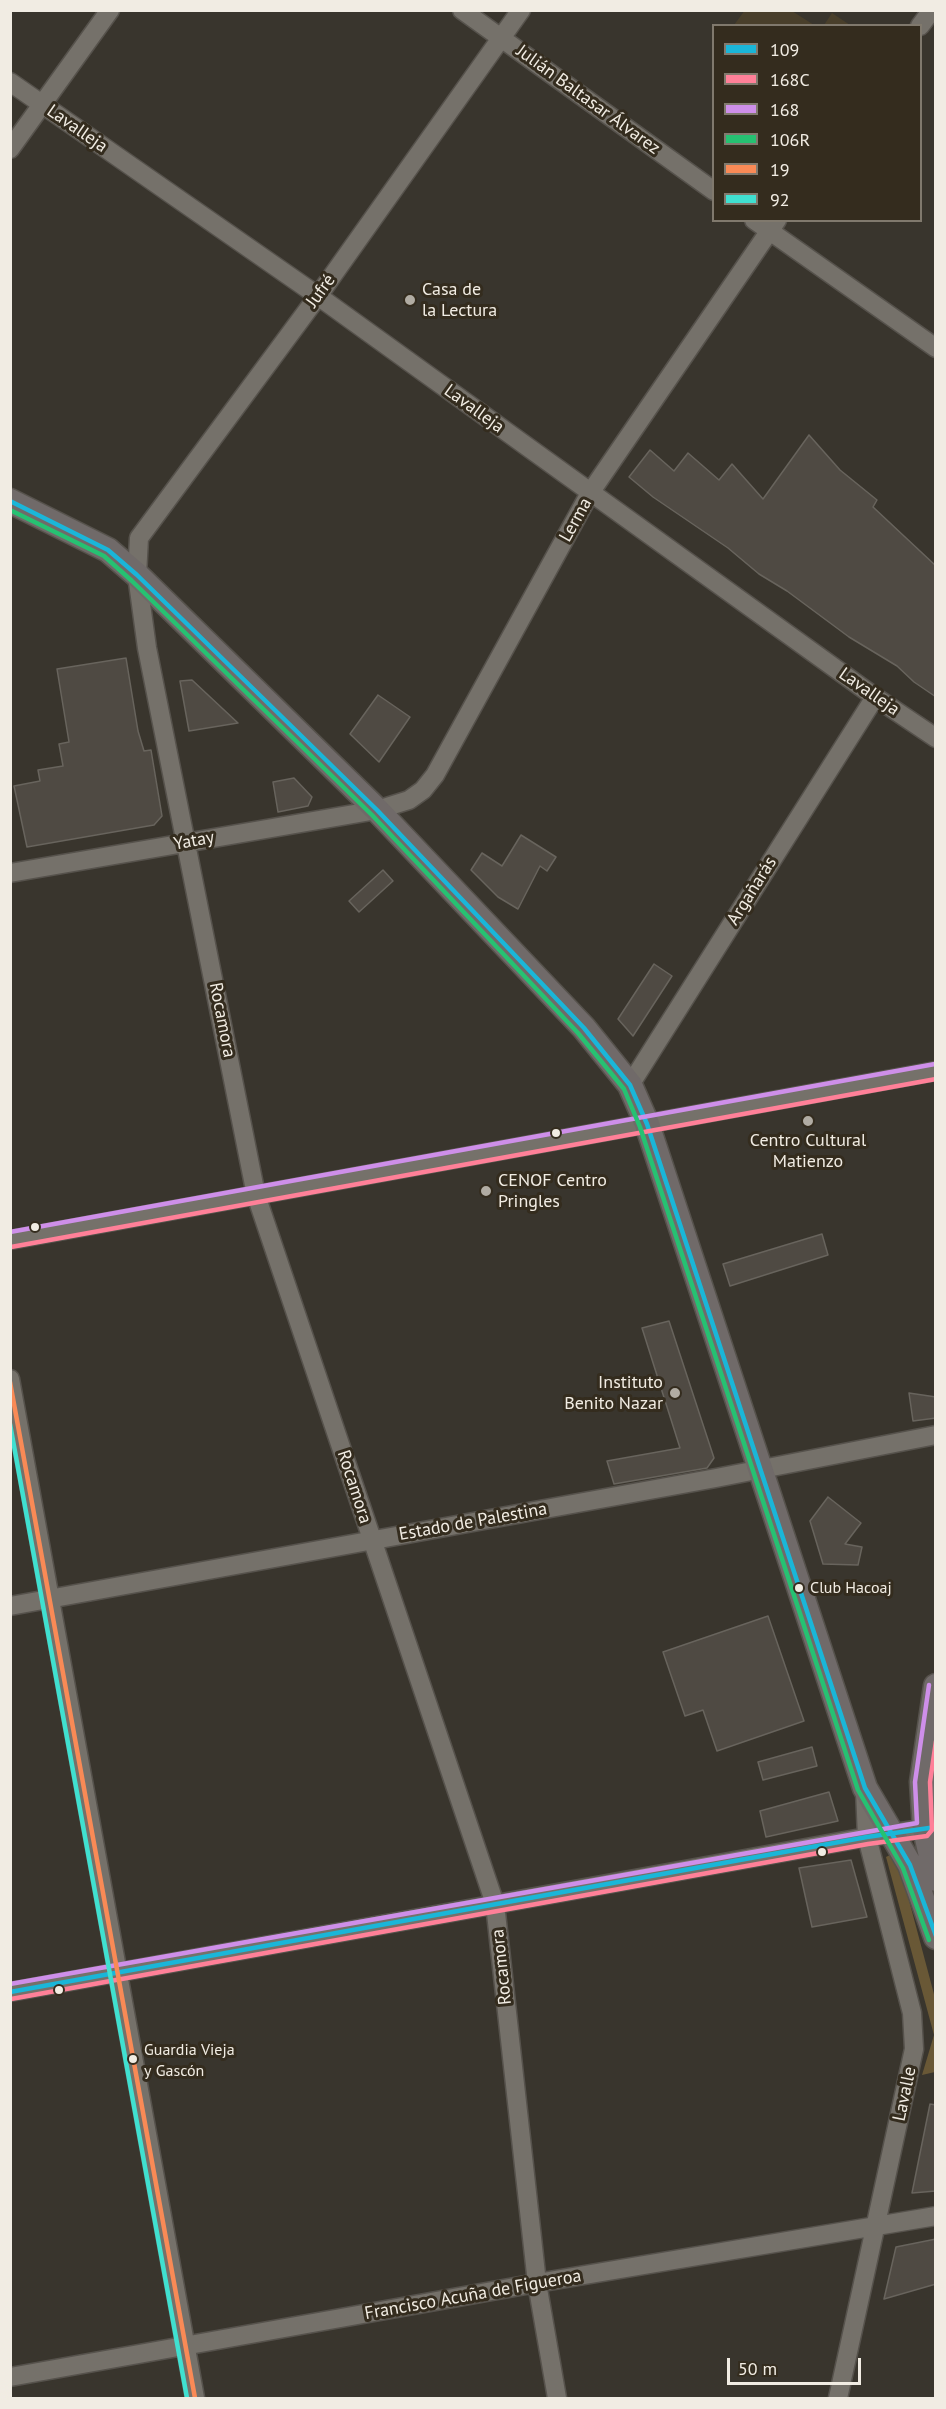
<!DOCTYPE html>
<meta charset="utf-8">
<style>
body{margin:0}
#map{position:relative;width:946px;height:2409px;overflow:hidden;background:#39352d;font-family:"PT Sans",sans-serif}
canvas{display:block}
.frame{position:absolute;inset:0;border:12px solid #f1ece3;pointer-events:none}
.legend{position:absolute;left:712px;top:24px;width:210px;height:198px;box-sizing:border-box;background:#342c1e;border:2px solid #80796d;margin:0;padding:8px 10px;list-style:none;font-size:18px;color:#f1ece3}
.legend li{display:flex;align-items:center;gap:12px;height:30px}
.legend b{width:30px;border:2px solid #80796d}
.scale{position:absolute;left:727px;top:2358px;width:134px;height:27px;box-sizing:border-box;border:3px solid #f1ece3;border-top:0;padding-left:8px;font-size:18px;line-height:21px;white-space:nowrap;color:#f1ece3;-webkit-text-stroke:4px #342c1e;paint-order:stroke}
</style>
<div id="map">
<canvas width="946" height="2409"></canvas>
<div class="frame"></div>
<ul class="legend">
<li><b style="height:8px;background:#1ab6d8"></b>109</li>
<li><b style="height:8px;background:#ff8098"></b>168C</li>
<li><b style="height:8px;background:#ce8fe9"></b>168</li>
<li><b style="height:8px;background:#26c172"></b>106R</li>
<li><b style="height:8px;background:#f98a56"></b>19</li>
<li><b style="height:8px;background:#40e0d0"></b>92</li>
</ul>
<div class="scale">50 m</div>
</div>
<script>
const context = document.querySelector('canvas').getContext('2d');
context.lineJoin = 'round';
function fillPath(path, color) {
  context.fillStyle = color;
  context.fill(path, 'evenodd');
}
function poly(rows) {
  const path = new Path2D();
  for (const r of rows) {
    path.moveTo(r[0], r[1]);
    for (let i = 2; i < r.length; i += 2) path.lineTo(r[i], r[i + 1]);
  }
  return path;
}
function stroke(path, color, width, dash) {
  context.strokeStyle = color;
  context.lineWidth = width;
  context.lineCap = dash ? 'butt' : 'round';
  context.setLineDash(dash || []);
  context.stroke(path);
}
function drawText(font, color, halo, rows, align = 'center') {
  context.font = font + ' "PT Sans",sans-serif';
  context.lineWidth = 6;
  context.setLineDash([]);
  context.textBaseline = 'middle';
  context.strokeStyle = halo;
  context.fillStyle = color;
  for (const [text, x, y, turn = 0] of rows) {
    context.save();
    context.translate(x, y);
    context.rotate((+turn || 0) * Math.PI / 180);
    context.textAlign = isNaN(turn) ? turn : align;
    if (halo) context.strokeText(text, 0, 0);
    context.fillText(text, 0, 0);
    context.restore();
  }
}
const built = poly([
 [745,10,792,11,814,25,734,25],
 [832,13,850,25,824,25]
]);
const green = poly([
 [890,1855,897,1855,935,1998,935,2072,922,2075,934,2035,886,1857]
]);
const building = poly([
 [809,435,840,470,877,500,873,507,936,566,936,697,914,682,897,666,849,637,787,591,759,574,728,548,653,497,629,477,650,450,674,471,688,453,719,480,732,464,763,499,809,435],
 [126,658,138,731,144,751,151,750,162,816,154,825,27,847,14,786,40,781,38,770,63,766,59,744,69,742,57,669,126,658],
 [192,680,238,723,189,731,180,681,192,680],
 [378,695,410,717,379,762,350,734,378,695],
 [294,778,312,797,308,806,278,812,273,782,294,778],
 [521,835,556,857,547,871,540,866,518,909,498,897,471,870,482,853,502,866,521,835],
 [383,870,393,881,359,912,349,901,383,870],
 [654,964,672,976,633,1036,618,1019,654,964],
 [822,1234,828,1255,730,1286,723,1264,822,1234],
 [669,1321,714,1458,707,1468,614,1484,607,1461,680,1448,642,1328,669,1321],
 [909,1393,936,1397,936,1418,913,1421,909,1393],
 [828,1497,861,1523,845,1544,862,1547,858,1565,823,1564,810,1521,828,1497],
 [768,1616,804,1721,717,1751,703,1710,685,1716,663,1652,768,1616],
 [812,1747,817,1766,763,1780,758,1762,812,1747],
 [829,1792,838,1821,766,1837,760,1811,829,1792],
 [851,1860,867,1917,812,1927,799,1868,851,1860],
 [930,2104,936,2105,936,2191,912,2193,930,2104],
 [936,2239,936,2284,884,2299,896,2247,936,2239]
]);
const minor = poly([
 [462,10,714,191],
 [521,10,318,296,139,538,137,575,147,648,256,1195,495,1904,537,2283,557,2398],
 [920,26,932,10],
 [10,82,318,296,875,697,936,738],
 [10,149,110,10],
 [754,220,936,348],
 [10,873,377,810,409,800,423,790,435,775,590,493,777,220],
 [630,1085,875,697],
 [10,1240,936,1071],
 [10,1379,195,2398],
 [10,1606,716,1478,936,1435],
 [10,1992,867,1837,936,1827],
 [10,2377,537,2283,936,2216],
 [838,2398,914,2049,912,2013,867,1837,865,1790]
]);
const major = poly([
 [10,501,108,550,137,575,377,810,584,1028,630,1085,647,1124,865,1788,910,1865,936,1937],
 [936,1686,922,1782,925,1829,936,1879]
]);
const bus1 = poly([
 [10,501,108,550,137,575,377,810,584,1028,630,1085,647,1124,865,1788,910,1865,936,1936],
 [10,1992,867,1837,936,1827]
]);
const bus2 = poly([
 [11,1247,936,1079],
 [11,1999,868,1844,927,1836,932,1830,930,1782,936,1741]
]);
const bus3 = poly([
 [10,1232,935,1064],
 [10,1984,917,1823,915,1782,929,1685]
]);
const bus4 = poly([
 [10,510,104,556,132,581,372,815,578,1033,624,1089,640,1127,858,1790,903,1868,929,1940]
]);
const bus5 = poly([
 [10,1382,195,2398]
]);
const bus6 = poly([
 [10,1424,187,2398]
]);
const markers = [
 [410,300,6,"#b1aca3"],
 [808,1121,6,"#b1aca3"],
 [556,1133,5,"#f1ece3"],
 [486,1191,6,"#b1aca3"],
 [35,1227,5,"#f1ece3"],
 [675,1393,6,"#b1aca3"],
 [799,1588,5,"#f1ece3"],
 [822,1852,5,"#f1ece3"],
 [59,1990,5,"#f1ece3"],
 [133,2059,5,"#f1ece3"]
];
const busNames = [
 ["Club Hacoaj",810,1588],
 ["Guardia Vieja",144,2050],
 ["y Gascón",144,2071]
];
const streetNames = [
 ["Julián Baltasar Álvarez",588,100,36],
 ["Lavalleja",77,129,35],
 ["Jufré",321,291,-54],
 ["Lavalleja",474,409,36],
 ["Lerma",576,520,-61],
 ["Lavalleja",869,692,35],
 ["Yatay",194,841,-10],
 ["Argañarás",752,891,-58],
 ["Rocamora",222,1020,79],
 ["Rocamora",354,1487,72],
 ["Estado de Palestina",473,1522,-10],
 ["Rocamora",502,1967,-96],
 ["Lavalle",905,2094,-78],
 ["Francisco Acuña de Figueroa",473,2295,-10]
];
const poiNames = [
 ["Casa de",422,290],
 ["la Lectura",422,311],
 ["Centro Cultural",808,1141,"center"],
 ["Matienzo",808,1162,"center"],
 ["CENOF Centro",498,1181],
 ["Pringles",498,1202],
 ["Instituto",663,1383,"right"],
 ["Benito Nazar",663,1404,"right"]
];
fillPath(built, '#493f2b');
fillPath(green, '#695836');
fillPath(building, '#4f4a43');
stroke(building, '#68645d', 1.5);
stroke(minor, '#56524c', 21);
stroke(major, '#56524c', 27);
stroke(minor, '#75716a', 18);
stroke(major, '#706a69', 24);
stroke(bus1, '#1ab6d8', 4.5);
stroke(bus2, '#ff8098', 4.5);
stroke(bus3, '#ce8fe9', 4.5);
stroke(bus4, '#26c172', 4.5);
stroke(bus5, '#f98a56', 4.5);
stroke(bus6, '#40e0d0', 4.5);
for (const [x, y, r, color] of markers) {
  const dot = new Path2D();
  dot.arc(x, y, r, 0, 2 * Math.PI);
  context.fillStyle = color;
  context.fill(dot);
  stroke(dot, '#342c1e', 2);
}
drawText('16px', '#f1ece3', '#342c1e', busNames, 'left');
drawText('18px', '#f1ece3', '#342c1e', streetNames);
drawText('18px', '#f1ece3', '#342c1e', poiNames, 'left');
</script>
